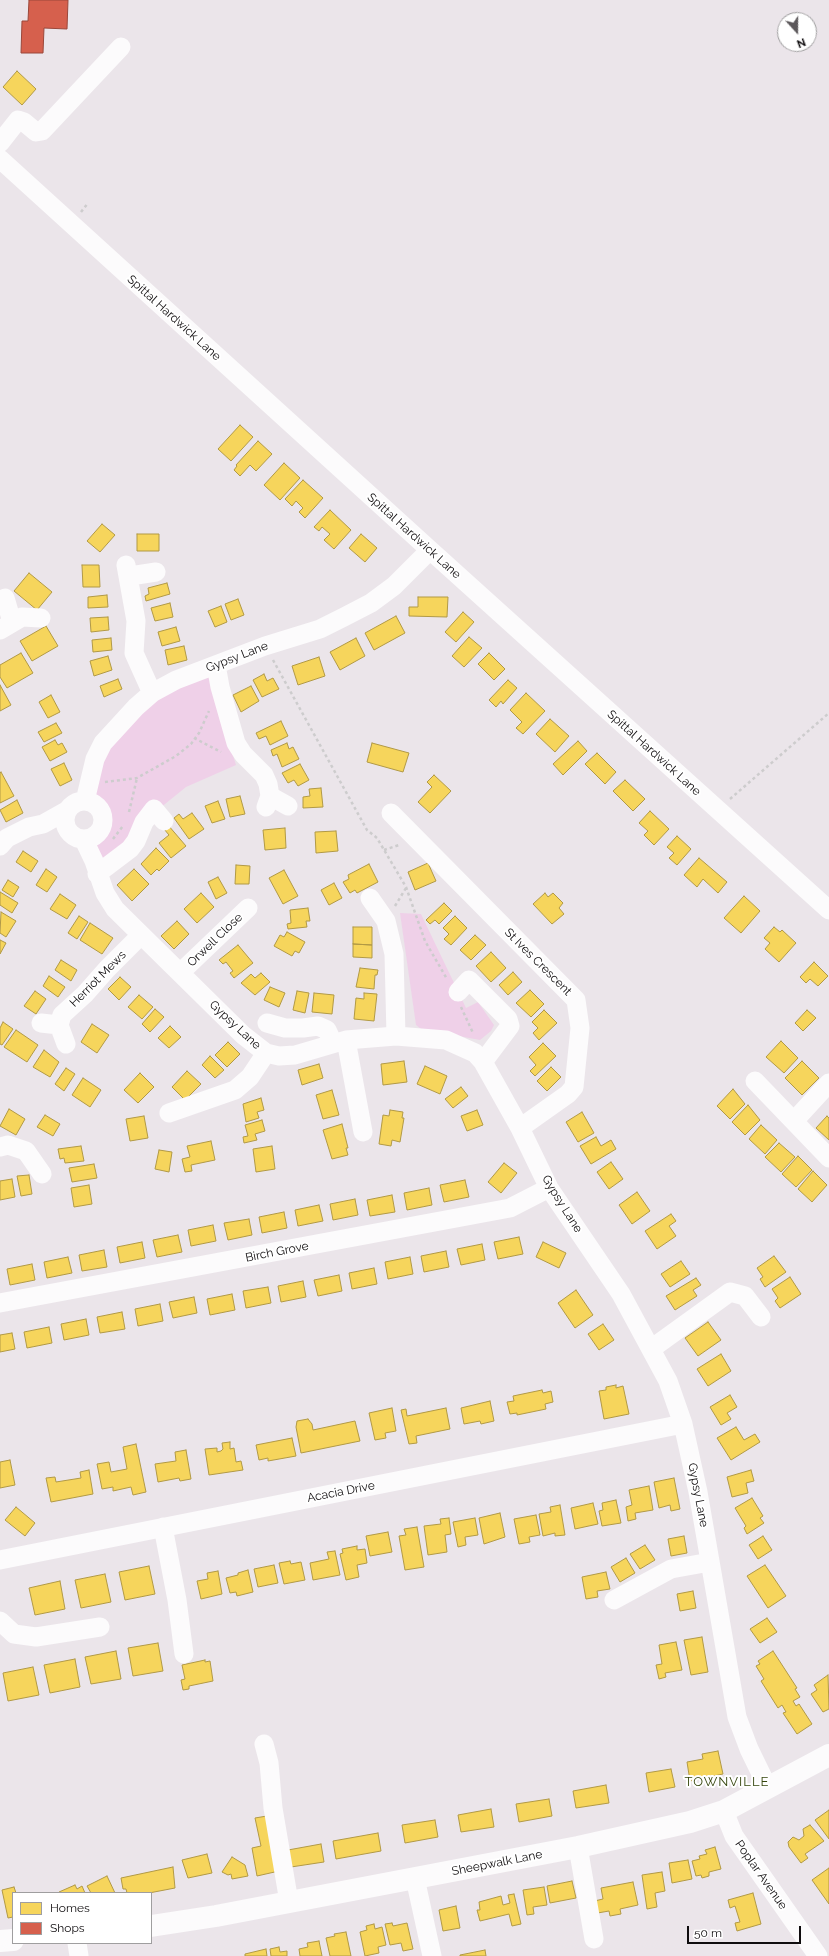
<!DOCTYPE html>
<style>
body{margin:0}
#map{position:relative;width:829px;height:1956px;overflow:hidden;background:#ebe5ea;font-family:Raleway,sans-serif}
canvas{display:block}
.legend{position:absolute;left:12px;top:1892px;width:140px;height:52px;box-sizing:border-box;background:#fff;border:1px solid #9f9e9f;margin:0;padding:5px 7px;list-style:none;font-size:12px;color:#0f0c0e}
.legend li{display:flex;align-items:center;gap:8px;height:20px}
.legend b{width:20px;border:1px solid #9f9e9f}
.north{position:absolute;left:777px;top:12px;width:40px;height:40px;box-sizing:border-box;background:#fff;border:1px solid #9f9e9f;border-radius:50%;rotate:159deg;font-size:11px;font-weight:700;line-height:16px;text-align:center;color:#0f0c0e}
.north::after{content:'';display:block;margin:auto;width:14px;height:18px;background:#5c585b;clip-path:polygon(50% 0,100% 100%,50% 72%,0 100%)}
.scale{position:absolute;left:687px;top:1926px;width:114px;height:18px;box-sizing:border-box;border:2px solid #0f0c0e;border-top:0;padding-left:5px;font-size:12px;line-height:14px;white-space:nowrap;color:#0f0c0e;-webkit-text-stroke:3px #fff;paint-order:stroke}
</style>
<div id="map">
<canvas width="829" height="1956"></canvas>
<ul class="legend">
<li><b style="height:11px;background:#f6d55c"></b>Homes</li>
<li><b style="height:11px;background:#d6604d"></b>Shops</li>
</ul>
<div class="north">N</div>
<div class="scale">50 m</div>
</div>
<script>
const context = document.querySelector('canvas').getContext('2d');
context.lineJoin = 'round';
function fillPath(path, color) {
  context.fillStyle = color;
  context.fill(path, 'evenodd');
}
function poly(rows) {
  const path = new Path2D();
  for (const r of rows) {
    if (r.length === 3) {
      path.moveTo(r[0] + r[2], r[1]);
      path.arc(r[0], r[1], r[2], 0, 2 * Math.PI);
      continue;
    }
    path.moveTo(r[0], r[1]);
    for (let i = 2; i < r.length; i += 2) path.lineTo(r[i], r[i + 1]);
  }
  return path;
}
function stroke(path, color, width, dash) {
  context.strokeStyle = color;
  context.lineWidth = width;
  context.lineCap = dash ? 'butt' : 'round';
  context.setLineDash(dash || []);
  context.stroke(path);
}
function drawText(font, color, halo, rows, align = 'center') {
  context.font = font + ' Raleway,sans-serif';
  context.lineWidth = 4;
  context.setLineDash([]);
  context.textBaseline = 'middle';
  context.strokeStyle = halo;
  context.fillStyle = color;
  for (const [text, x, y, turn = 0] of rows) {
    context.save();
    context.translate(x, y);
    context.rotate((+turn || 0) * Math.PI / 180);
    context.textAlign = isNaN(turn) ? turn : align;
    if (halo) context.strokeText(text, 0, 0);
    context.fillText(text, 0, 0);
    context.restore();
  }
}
const green = poly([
 [211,667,227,737,236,765,186,787,149,817,97,874,93,838,101,830,103,816,98,807,93,803,85,801,121,723],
 [400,913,421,914,466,1008,478,1002,494,1025,491,1031,480,1040,421,1029,416,1025]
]);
const homes = poly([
 [17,71,36,89,22,105,3,87,17,71],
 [240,425,253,437,231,461,218,449,240,425],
 [258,441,272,454,256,471,250,465,240,476,234,470,237,466,236,465,258,441],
 [284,463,300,478,280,500,264,485,284,463],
 [303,480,323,498,305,518,299,512,303,508,296,501,292,506,285,499,303,480],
 [330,510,351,530,334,549,324,540,330,534,322,527,319,531,314,527,330,510],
 [102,524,115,535,100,552,87,541,102,524],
 [137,534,159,534,159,551,137,551,137,534],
 [361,534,377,548,365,562,349,548,361,534],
 [82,565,99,565,100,587,83,587,82,565],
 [29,573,52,592,37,610,14,591,29,573],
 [167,583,170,594,146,601,145,596,149,594,148,588,167,583],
 [107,595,108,607,88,608,88,597,107,595],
 [418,597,448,597,447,617,409,616,409,607,418,607,418,597],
 [238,599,244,615,231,620,225,604,238,599],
 [170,603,173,617,155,621,151,608,170,603],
 [221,606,227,622,215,627,208,611,221,606],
 [463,612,474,622,456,642,445,632,463,612],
 [396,616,405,633,374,650,365,633,396,616],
 [108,617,109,630,91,632,90,618,108,617],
 [46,626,58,646,32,661,20,641,46,626],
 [176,627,180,641,162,646,158,632,176,627],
 [469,637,482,648,464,667,452,656,469,637],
 [111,638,112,650,93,652,92,640,111,638],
 [356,638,365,656,340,670,330,652,356,638],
 [184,646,187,660,168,665,165,650,184,646],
 [21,653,33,673,7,688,0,677,0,665,21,653],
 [489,653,505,669,494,680,478,664,489,653],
 [108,656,112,670,94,676,90,661,108,656],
 [319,657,325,676,298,685,292,666,319,657],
 [264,674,267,681,273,678,279,689,262,697,253,680,264,674],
 [118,679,122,689,104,697,100,686,118,679],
 [508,680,517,688,503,704,501,701,496,707,489,700,508,680],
 [0,685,11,705,0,711,0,685],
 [251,686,259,701,241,712,233,695,251,686],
 [526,693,545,711,523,734,516,728,522,722,510,710,526,693],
 [51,695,60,712,48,718,39,702,51,695],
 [550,719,569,736,555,752,536,734,550,719],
 [281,721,288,736,270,745,266,736,259,739,256,733,281,721],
 [56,723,62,733,44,742,38,732,56,723],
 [55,740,58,745,62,743,67,752,50,761,42,747,55,740],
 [578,741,587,751,563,775,553,764,578,741],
 [287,743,289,749,293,747,299,759,282,767,277,754,273,756,271,750,287,743],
 [372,743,409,753,403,772,367,762,372,743],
 [597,753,616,772,605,784,585,764,597,753],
 [64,763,72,780,60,786,51,769,64,763],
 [300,764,309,780,298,786,294,780,288,783,282,773,300,764],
 [1,772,14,796,0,803,0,773,1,772],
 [434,775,451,791,430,813,418,802,432,787,427,782,434,775],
 [625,780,645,799,633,811,613,791,625,780],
 [321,788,323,807,303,808,303,797,310,796,309,789,321,788],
 [240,796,245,814,230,817,226,799,240,796],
 [17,800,23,813,6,822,0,810,17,800],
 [218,801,225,819,212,823,205,806,218,801],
 [650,811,669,829,654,845,644,835,648,831,639,823,650,811],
 [192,813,204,829,189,839,174,818,179,814,183,819,192,813],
 [168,825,186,846,171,858,159,843,169,835,164,829,168,825],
 [285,828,286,848,265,850,263,830,285,828],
 [336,831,338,851,316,853,315,832,336,831],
 [677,836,691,849,677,865,669,858,674,853,667,847,677,836],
 [156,848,169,861,159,871,157,869,151,875,141,864,156,848],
 [23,851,38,861,31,872,16,862,23,851],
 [699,858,727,882,718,893,703,879,697,887,684,875,699,858],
 [428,863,436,881,415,890,408,872,428,863],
 [369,864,378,882,357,893,355,890,350,893,343,882,349,879,348,875,369,864],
 [236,865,250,866,249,884,235,884,236,865],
 [46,869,57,877,47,892,36,885,46,869],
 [134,869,149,884,132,901,117,885,134,869],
 [284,870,298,896,283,904,269,878,284,870],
 [218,877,227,893,216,899,208,882,218,877],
 [8,880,19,887,13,897,2,890,8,880],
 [334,883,342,898,329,905,321,890,334,883],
 [0,892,18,903,12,913,0,905,0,892],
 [201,893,214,907,197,923,184,909,201,893],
 [545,893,548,897,553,893,563,903,559,908,564,914,552,924,533,904,545,893],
 [60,894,76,905,67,919,50,909,60,894],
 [744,896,760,911,741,933,724,918,744,896],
 [444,903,452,911,439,924,435,920,430,924,426,920,444,903],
 [308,908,310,921,306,921,307,927,288,929,287,924,291,923,290,910,308,908],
 [1,912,16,921,6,937,0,933,1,912],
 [79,916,88,922,77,939,68,933,79,916],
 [455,916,467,928,451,945,444,939,449,934,443,928,455,916],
 [177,921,189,934,174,949,161,936,177,921],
 [90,923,113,938,102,954,80,940,90,923],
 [353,927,372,927,372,945,353,944,353,927],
 [774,927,780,932,782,930,796,943,779,962,765,949,770,943,764,938,774,927],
 [287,932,305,942,299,953,295,951,292,956,274,946,280,935,284,937,287,932],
 [475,935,486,945,471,960,460,950,475,935],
 [0,940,6,943,0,954,0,940],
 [353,944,372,945,372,958,353,957,353,944],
 [238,945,253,963,234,978,230,973,233,971,226,962,223,964,219,960,238,945],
 [491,952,506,968,491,982,476,966,491,952],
 [61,960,77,970,71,981,55,970,61,960],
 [814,962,828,976,818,986,810,979,806,983,800,977,814,962],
 [360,968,378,970,377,975,375,975,374,989,356,987,360,968],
 [513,972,522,982,508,995,499,985,513,972],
 [261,973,270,982,255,995,241,983,251,974,255,978,261,973],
 [49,976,65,987,58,997,43,986,49,976],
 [120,977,131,987,119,1000,108,989,120,977],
 [270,987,285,993,279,1007,264,1000,270,987],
 [530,990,544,1004,531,1017,516,1003,530,990],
 [35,991,46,999,36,1014,24,1006,35,991],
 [297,991,309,993,305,1013,293,1010,297,991],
 [314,993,334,995,332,1014,312,1012,314,993],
 [364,993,377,994,374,1021,354,1019,356,998,364,999,364,993],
 [139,995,153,1007,142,1019,128,1007,139,995],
 [155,1009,164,1017,150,1032,142,1024,155,1009],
 [544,1010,557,1023,539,1040,533,1033,538,1028,532,1022,544,1010],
 [807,1010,816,1018,803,1031,795,1023,807,1010],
 [3,1022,13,1029,2,1045,0,1044,0,1028,3,1022],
 [92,1024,109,1035,97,1053,81,1042,92,1024],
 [170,1026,181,1037,169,1048,158,1038,170,1026],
 [16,1030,38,1045,27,1062,4,1047,16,1030],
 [781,1041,798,1058,784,1073,766,1057,781,1041],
 [228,1042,240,1054,227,1067,215,1055,228,1042],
 [543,1043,556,1056,535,1076,530,1071,536,1065,529,1057,543,1043],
 [44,1050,59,1062,50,1077,33,1067,44,1050],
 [210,1056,224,1070,215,1078,202,1065,210,1056],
 [404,1061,407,1082,383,1085,381,1064,404,1061],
 [802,1061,819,1078,802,1095,785,1078,802,1061],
 [319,1064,323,1078,302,1085,298,1070,319,1064],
 [425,1066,447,1076,440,1094,417,1084,425,1066],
 [551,1067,561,1077,547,1091,537,1081,551,1067],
 [66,1068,75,1074,64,1091,55,1084,66,1068],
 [187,1071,201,1084,185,1100,172,1087,187,1071],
 [140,1073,154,1087,138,1103,124,1090,140,1073],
 [83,1078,101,1090,90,1107,72,1095,83,1078],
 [461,1087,468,1096,453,1108,445,1099,461,1087],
 [733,1089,745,1104,730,1119,717,1106,733,1089],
 [332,1090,339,1115,323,1119,316,1095,332,1090],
 [261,1098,264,1110,257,1112,259,1118,246,1122,243,1104,261,1098],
 [748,1105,760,1120,745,1135,732,1122,748,1105],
 [9,1109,25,1119,16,1135,0,1126,9,1109],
 [390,1110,403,1112,402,1118,404,1118,400,1142,392,1140,391,1146,379,1144,383,1115,389,1116,390,1110],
 [477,1110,483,1125,467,1131,461,1116,477,1110],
 [582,1112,594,1133,578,1142,566,1122,582,1112],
 [45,1115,60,1124,53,1136,37,1127,45,1115],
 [144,1116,148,1138,130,1141,126,1119,144,1116],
 [827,1116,829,1118,829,1140,816,1128,827,1116],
 [262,1120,265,1131,255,1134,257,1140,244,1143,243,1137,248,1136,245,1125,262,1120],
 [342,1124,348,1148,346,1148,348,1155,332,1159,323,1130,342,1124],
 [761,1125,777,1140,765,1154,749,1139,761,1125],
 [596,1137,601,1146,611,1140,616,1149,591,1164,580,1146,596,1137],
 [211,1141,215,1160,191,1165,192,1171,185,1172,182,1159,190,1157,187,1146,211,1141],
 [779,1143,795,1157,781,1172,765,1157,779,1143],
 [81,1146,84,1161,65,1163,64,1158,60,1159,58,1149,81,1146],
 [272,1146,275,1169,256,1172,253,1149,272,1146],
 [159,1150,172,1152,169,1172,155,1169,159,1150],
 [798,1156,812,1170,796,1187,782,1174,798,1156],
 [611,1162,623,1179,609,1189,597,1172,611,1162],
 [504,1163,517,1173,501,1193,488,1182,504,1163],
 [94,1164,97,1178,72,1182,69,1168,94,1164],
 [813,1171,827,1185,812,1202,798,1189,813,1171],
 [29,1175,32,1194,21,1196,17,1176,29,1175],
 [12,1179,15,1197,0,1200,0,1181,12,1179],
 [465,1180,469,1197,444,1202,440,1185,465,1180],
 [89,1185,92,1204,74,1207,71,1188,89,1185],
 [429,1188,432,1205,407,1210,404,1193,429,1188],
 [637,1192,650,1211,632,1224,619,1205,637,1192],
 [392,1195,395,1212,370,1216,367,1200,392,1195],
 [355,1199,358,1215,333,1220,330,1204,355,1199],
 [319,1205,323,1221,298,1226,295,1210,319,1205],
 [284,1212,287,1228,262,1233,259,1217,284,1212],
 [671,1214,676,1221,669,1226,676,1236,657,1249,645,1231,671,1214],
 [249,1219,252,1235,228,1240,224,1223,249,1219],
 [213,1225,216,1241,191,1246,188,1230,213,1225],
 [178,1235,182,1252,157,1257,153,1240,178,1235],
 [519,1237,523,1254,498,1259,494,1242,519,1237],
 [142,1242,145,1258,120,1263,117,1247,142,1242],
 [543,1242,566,1253,559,1268,536,1257,543,1242],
 [482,1244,485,1260,461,1265,457,1249,482,1244],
 [104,1250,107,1267,82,1271,79,1255,104,1250],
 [446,1251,449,1267,424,1272,421,1256,446,1251],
 [774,1256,786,1272,765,1287,760,1279,763,1277,757,1268,774,1256],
 [68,1257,72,1273,47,1278,44,1262,68,1257],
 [410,1257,413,1274,388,1279,385,1262,410,1257],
 [681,1261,690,1274,670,1287,661,1274,681,1261],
 [32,1264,35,1280,10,1285,7,1269,32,1264],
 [374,1268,377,1284,352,1289,349,1273,374,1268],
 [339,1275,342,1291,318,1296,314,1280,339,1275],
 [790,1277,801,1294,780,1308,775,1301,778,1298,772,1289,790,1277],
 [696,1278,701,1285,693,1290,697,1296,675,1310,666,1296,696,1278],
 [303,1281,306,1297,281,1302,278,1286,303,1281],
 [268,1287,271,1303,246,1308,243,1291,268,1287],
 [576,1290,593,1315,575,1328,558,1303,576,1290],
 [232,1294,235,1310,210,1315,207,1299,232,1294],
 [194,1297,197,1313,173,1318,169,1302,194,1297],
 [160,1304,163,1321,138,1326,135,1309,160,1304],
 [122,1312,125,1329,100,1333,97,1317,122,1312],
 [86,1319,89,1335,64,1340,61,1324,86,1319],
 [708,1322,721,1340,698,1356,685,1338,708,1322],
 [603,1324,614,1340,599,1350,588,1334,603,1324],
 [49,1327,52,1343,27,1348,24,1332,49,1327],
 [12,1333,15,1349,0,1352,0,1335,12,1333],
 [721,1354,731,1371,708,1386,697,1369,721,1354],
 [616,1385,616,1388,623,1386,629,1414,604,1419,599,1391,606,1390,606,1387,616,1385],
 [542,1390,543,1393,551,1391,553,1402,545,1404,546,1409,517,1415,517,1413,510,1414,507,1402,514,1401,513,1396,542,1390],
 [730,1395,737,1407,727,1413,731,1419,721,1425,710,1407,730,1395],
 [490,1401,494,1421,481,1424,480,1421,464,1424,461,1408,490,1401],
 [392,1408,396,1431,385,1433,386,1438,375,1440,369,1413,392,1408],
 [446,1408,450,1429,416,1436,417,1443,409,1444,401,1410,406,1409,407,1416,446,1408],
 [308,1419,312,1424,313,1430,355,1421,360,1441,301,1453,296,1427,297,1421,308,1419],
 [736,1427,744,1440,755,1434,760,1442,731,1460,717,1438,736,1427],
 [292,1438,296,1456,268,1461,268,1458,259,1460,256,1445,292,1438],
 [230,1442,230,1449,234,1448,236,1462,241,1461,243,1470,209,1475,205,1449,217,1448,217,1452,221,1451,223,1449,222,1443,230,1442],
 [136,1444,146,1492,133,1495,131,1487,113,1491,113,1487,102,1489,97,1464,109,1462,111,1472,127,1469,123,1447,136,1444],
 [186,1450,191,1479,180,1481,179,1478,158,1482,155,1464,176,1461,175,1452,186,1450],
 [10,1460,15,1485,0,1488,0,1462,10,1460],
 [89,1470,93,1494,51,1502,46,1478,55,1477,56,1482,81,1478,80,1472,89,1470],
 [751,1470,754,1481,746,1483,748,1493,732,1497,727,1477,751,1470],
 [674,1478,680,1509,671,1511,670,1505,659,1508,654,1482,674,1478],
 [649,1486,653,1510,635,1513,636,1519,628,1521,626,1507,632,1505,629,1490,649,1486],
 [752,1498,763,1516,760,1518,764,1523,747,1534,744,1528,746,1526,735,1508,752,1498],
 [616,1500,621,1523,602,1526,599,1511,603,1510,602,1503,616,1500],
 [593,1503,598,1524,575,1529,571,1508,593,1503],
 [560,1505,565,1535,555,1536,555,1533,543,1536,539,1514,551,1512,550,1507,560,1505],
 [16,1507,35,1523,25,1536,5,1520,16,1507],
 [500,1513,505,1537,484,1544,479,1518,500,1513],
 [536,1515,540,1535,529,1537,530,1542,519,1544,514,1519,536,1515],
 [449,1518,451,1534,445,1535,447,1552,428,1555,424,1526,441,1524,440,1519,449,1518],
 [475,1518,478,1535,465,1537,466,1545,458,1547,453,1522,475,1518],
 [417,1527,424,1567,405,1570,399,1536,406,1535,404,1529,417,1527],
 [388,1532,392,1552,370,1556,366,1536,388,1532],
 [684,1536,687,1553,671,1556,668,1539,684,1536],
 [763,1536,772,1550,758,1559,749,1545,763,1536],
 [645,1545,655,1560,640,1569,630,1554,645,1545],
 [357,1546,357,1550,365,1549,367,1563,357,1565,359,1577,346,1580,340,1554,343,1553,342,1549,357,1546],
 [335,1551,340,1575,313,1580,310,1563,329,1559,327,1552,335,1551],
 [626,1558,635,1573,620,1582,611,1567,626,1558],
 [290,1561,291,1564,301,1562,305,1580,284,1584,279,1563,290,1561],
 [274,1565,278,1583,258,1587,254,1569,274,1565],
 [765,1565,786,1596,768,1608,747,1576,765,1565],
 [149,1566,155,1594,125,1600,119,1572,149,1566],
 [248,1570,253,1592,237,1596,236,1592,230,1593,226,1578,238,1575,238,1573,248,1570],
 [218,1571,222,1594,201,1599,197,1581,208,1579,207,1573,218,1571],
 [606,1572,610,1589,597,1591,598,1597,586,1599,582,1577,606,1572],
 [105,1574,111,1602,81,1608,75,1580,105,1574],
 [60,1581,65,1609,35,1615,29,1588,60,1581],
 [693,1591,696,1608,680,1611,677,1594,693,1591],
 [767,1618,777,1632,760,1643,750,1629,767,1618],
 [702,1637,708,1672,691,1675,684,1640,702,1637],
 [676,1642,682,1670,665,1673,666,1677,659,1679,656,1665,662,1664,659,1645,676,1642],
 [158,1643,163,1671,133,1676,128,1648,158,1643],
 [116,1651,121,1679,91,1684,85,1657,116,1651],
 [773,1651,797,1688,795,1689,800,1697,793,1701,796,1706,799,1704,812,1724,797,1734,783,1713,786,1712,782,1705,778,1708,761,1681,764,1679,756,1666,760,1664,758,1661,773,1651],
 [75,1659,80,1687,50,1693,44,1665,75,1659],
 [205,1660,205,1662,210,1661,213,1681,189,1686,189,1689,183,1690,181,1680,185,1679,182,1665,205,1660],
 [33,1667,39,1695,8,1701,3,1673,33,1667],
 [828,1675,829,1709,823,1712,811,1694,817,1690,814,1685,828,1675],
 [718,1751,723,1774,690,1781,687,1762,703,1759,702,1754,718,1751],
 [671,1769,675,1787,649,1792,646,1773,671,1769],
 [606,1785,609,1803,576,1808,573,1791,606,1785],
 [549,1799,552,1816,519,1822,516,1804,549,1799],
 [491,1809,494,1827,461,1832,458,1815,491,1809],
 [829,1810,829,1839,815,1820,829,1810],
 [267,1816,279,1871,257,1876,252,1848,261,1846,255,1818,267,1816],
 [435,1820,438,1837,405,1843,402,1825,435,1820],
 [810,1825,824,1841,805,1854,808,1858,801,1863,789,1847,788,1842,793,1837,799,1840,804,1836,803,1829,810,1825],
 [378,1833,381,1851,336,1859,333,1841,378,1833],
 [321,1844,324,1862,291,1867,288,1850,321,1844],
 [715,1847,721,1869,709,1872,709,1876,702,1878,701,1875,696,1876,692,1861,700,1859,699,1856,707,1854,705,1850,715,1847],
 [207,1854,212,1873,188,1878,182,1860,207,1854],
 [232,1857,245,1865,248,1876,232,1879,231,1874,228,1875,222,1872,232,1857],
 [688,1860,692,1879,672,1883,669,1863,688,1860],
 [173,1867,175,1888,149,1893,127,1893,126,1889,123,1889,121,1878,173,1867],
 [829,1868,829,1904,812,1880,829,1868],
 [662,1872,665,1891,655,1893,657,1907,647,1909,642,1875,662,1872],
 [107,1876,115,1893,91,1893,87,1886,107,1876],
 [572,1881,576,1898,550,1903,547,1886,572,1881],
 [633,1882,638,1905,620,1909,621,1914,610,1916,609,1911,592,1914,590,1902,603,1899,601,1888,633,1882],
 [75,1885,77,1889,82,1886,85,1893,59,1893,59,1892,75,1885],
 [14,1887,16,1893,13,1893,13,1917,8,1918,2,1890,14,1887],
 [544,1887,547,1905,533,1907,534,1914,527,1915,523,1890,544,1887],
 [753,1893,761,1924,737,1931,735,1923,740,1922,735,1906,730,1908,728,1900,753,1893],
 [514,1894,521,1924,512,1926,509,1914,480,1921,477,1910,480,1910,479,1902,501,1896,503,1905,510,1903,508,1895,514,1894],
 [456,1906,460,1928,443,1931,439,1910,456,1906],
 [392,1923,393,1926,407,1923,413,1949,403,1951,401,1943,390,1945,385,1924,392,1923],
 [374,1924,375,1929,382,1927,386,1945,378,1947,379,1953,365,1956,360,1932,367,1930,366,1926,374,1924],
 [346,1932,351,1956,330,1956,326,1938,335,1936,334,1934,346,1932],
 [319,1941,322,1956,300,1956,299,1949,308,1947,307,1943,319,1941],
 [279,1947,280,1952,287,1951,287,1956,271,1956,270,1949,279,1947],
 [266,1949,267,1956,245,1956,245,1954,266,1949],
 [485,1950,486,1956,460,1956,460,1955,485,1950]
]);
const shops = poly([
 [29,0,68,0,67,29,44,28,43,53,21,53,22,21,28,21,29,0]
]);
const path = poly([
 [81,212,88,203],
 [273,660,367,830,377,838,406,887,425,941,447,979],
 [194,738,221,752],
 [105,782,137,778,176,756,191,744,199,733,209,711],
 [730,799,829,713],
 [129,812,137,778],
 [113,839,123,826],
 [384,850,399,845],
 [395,906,406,888],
 [461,1007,473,1033]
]);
const minor = poly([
 [0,143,18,120,24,122,36,132,42,131,121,47],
 [0,159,430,550,829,910],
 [126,565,136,621,134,653,152,693],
 [130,576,156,572],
 [5,598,12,622],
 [0,630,22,617,41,618],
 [216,665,220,687,236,743,243,754,264,775,268,784,270,796,266,807],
 [270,796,288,806],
 [84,820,19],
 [85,801,95,759,103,743,136,707,152,693,176,680,265,646,320,629,344,617,371,603,394,586,430,550],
 [391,813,576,1000,580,1028,574,1087,568,1094,520,1128],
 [84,840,94,861,105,893,115,909,243,1035,266,1053,279,1056,295,1055,346,1040,396,1036,446,1040,475,1053,483,1062,520,1128,549,1188,621,1294,668,1381,683,1424,698,1492,737,1717,749,1749,768,1788],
 [0,846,7,838,29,827,43,824,68,810],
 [97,874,130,849,136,841,144,822,154,809,164,821],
 [370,898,386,921,394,954,396,1036],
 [181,972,248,908],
 [458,992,469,980,508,1019,510,1026,483,1062],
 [41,1023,59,1025],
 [267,1023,285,1028,303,1028,318,1026,327,1030,333,1043],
 [346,1040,363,1132],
 [66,1044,59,1025,62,1015,85,994,107,969,141,935],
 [755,1081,829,1158],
 [169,1113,235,1090,250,1077,266,1053],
 [794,1121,829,1083],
 [0,1147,8,1145,26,1151,42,1174],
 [0,1303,510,1208,549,1188],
 [651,1349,730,1292,745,1296,761,1317],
 [163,1527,177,1600,184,1654],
 [0,1560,683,1424],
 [614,1600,671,1569,710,1562],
 [0,1621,14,1634,36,1637,100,1627],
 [264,1744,269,1763,273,1808,289,1902],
 [724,1811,734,1836,818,1956],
 [578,1847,594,1939],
 [415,1878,432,1956],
 [77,1943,79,1956]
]);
const major = poly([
 [151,1926,216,1916,578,1847,690,1822,724,1811,829,1755],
 [0,1941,13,1940]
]);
const streetNames = [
 ["Spittal Hardwick Lane",174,318,42],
 ["Spittal Hardwick Lane",414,536,42],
 ["Gypsy Lane",237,657,-21],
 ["Spittal Hardwick Lane",654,753,42],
 ["Orwell Close",215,940,-44],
 ["St Ives Crescent",538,962,45],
 ["Herriot Mews",98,979,-45],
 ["Gypsy Lane",235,1025,43],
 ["Gypsy Lane",562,1204,58],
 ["Birch Grove",277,1252,-11],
 ["Acacia Drive",341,1492,-11],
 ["Gypsy Lane",698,1495,79],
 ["Sheepwalk Lane",497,1863,-11],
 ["Poplar Avenue",761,1875,55]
];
const neighbourhoodNames = [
 ["TOWNVILLE",727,1782]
];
fillPath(green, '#efd0e8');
fillPath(homes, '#f6d55c');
stroke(homes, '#b19945', 1);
fillPath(shops, '#d6604d');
stroke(shops, '#9a473a', 1);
stroke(path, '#cdcccd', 2.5, [3, 3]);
stroke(minor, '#fcfbfc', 19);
stroke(major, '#fcfbfc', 22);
drawText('12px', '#0f0c0e', '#fff', streetNames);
context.letterSpacing = '1px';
drawText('13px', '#35450d', '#fff', neighbourhoodNames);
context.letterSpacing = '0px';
</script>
